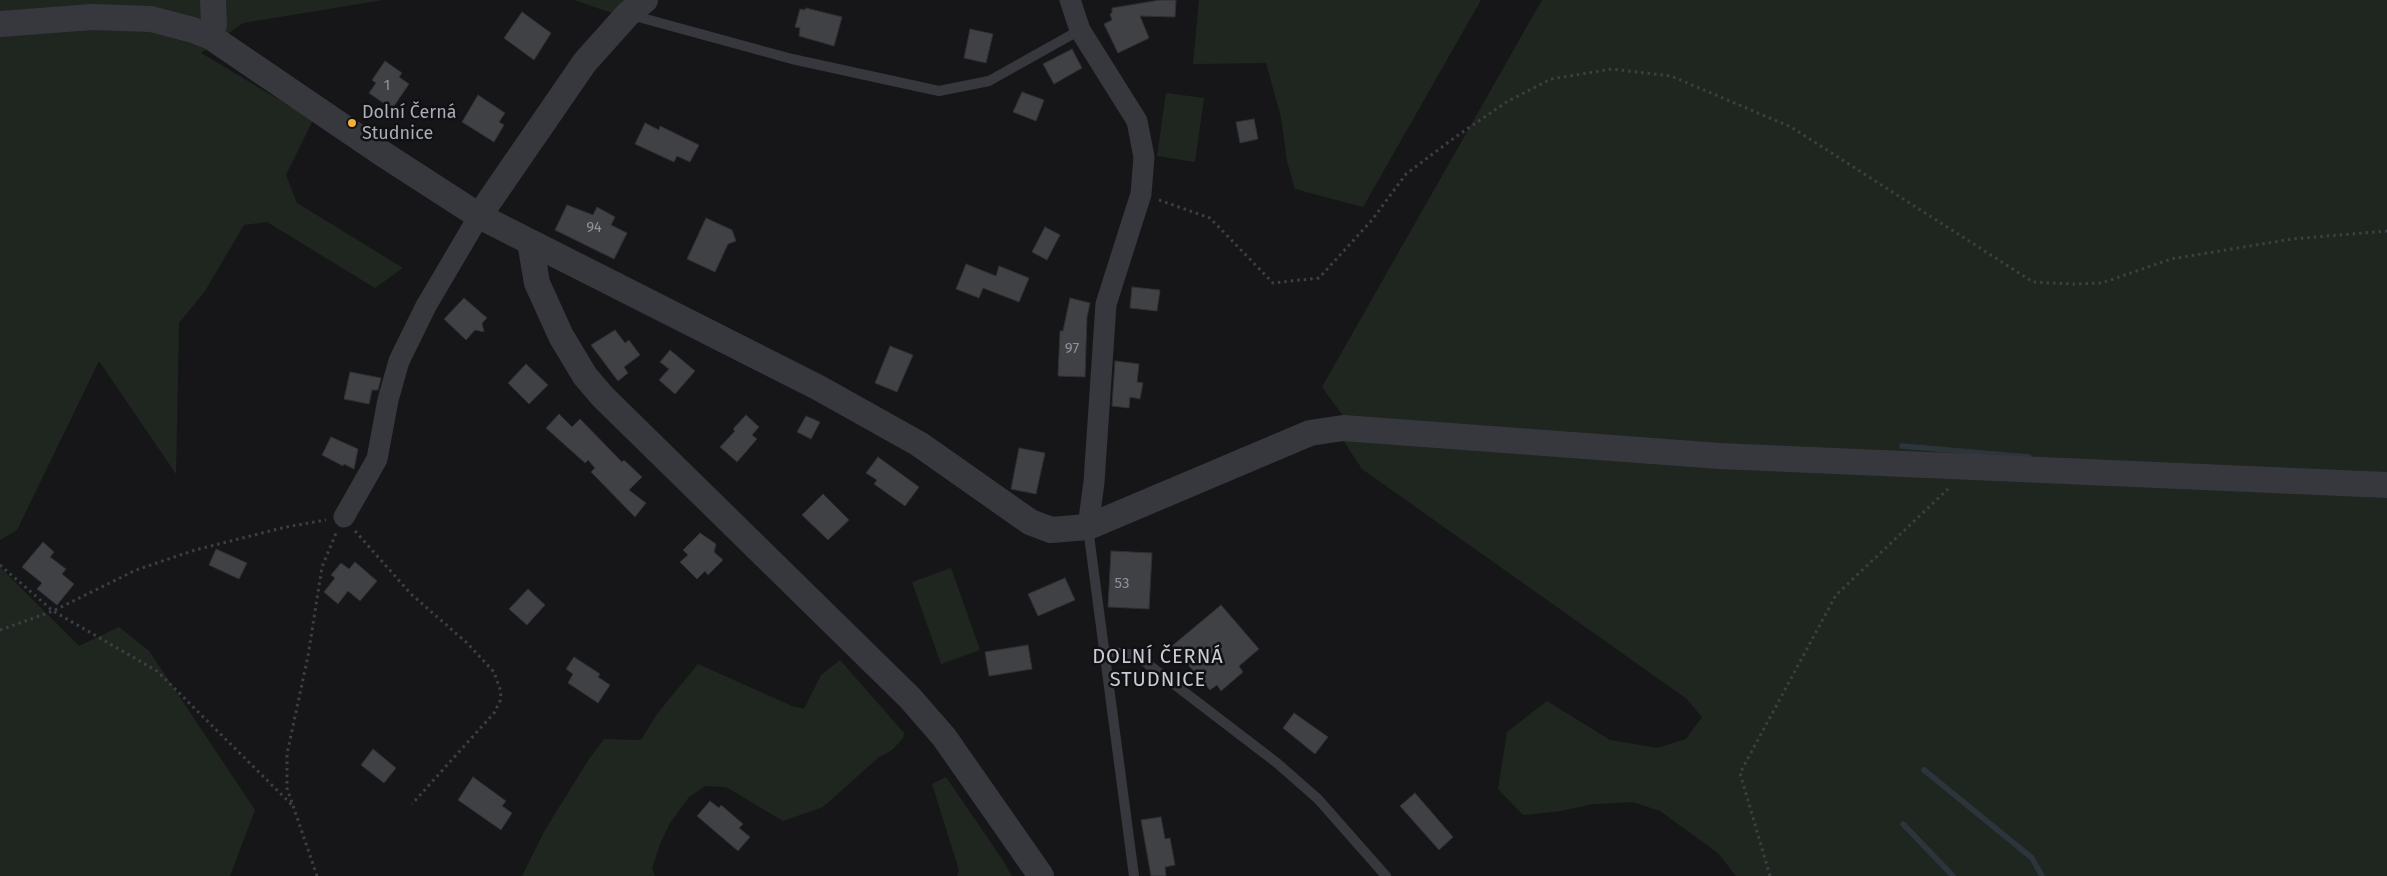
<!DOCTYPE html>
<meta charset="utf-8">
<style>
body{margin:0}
canvas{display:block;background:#161618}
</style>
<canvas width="2387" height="876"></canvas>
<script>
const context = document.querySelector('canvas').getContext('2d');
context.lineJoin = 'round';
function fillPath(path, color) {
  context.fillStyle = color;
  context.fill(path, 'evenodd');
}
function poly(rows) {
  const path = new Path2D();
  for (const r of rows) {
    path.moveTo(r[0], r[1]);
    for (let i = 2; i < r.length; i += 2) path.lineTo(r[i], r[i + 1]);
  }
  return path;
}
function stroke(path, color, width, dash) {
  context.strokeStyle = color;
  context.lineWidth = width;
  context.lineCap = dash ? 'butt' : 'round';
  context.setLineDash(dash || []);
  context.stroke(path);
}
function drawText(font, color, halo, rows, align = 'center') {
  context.font = font + ' "Fira Sans",sans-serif';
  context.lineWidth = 5;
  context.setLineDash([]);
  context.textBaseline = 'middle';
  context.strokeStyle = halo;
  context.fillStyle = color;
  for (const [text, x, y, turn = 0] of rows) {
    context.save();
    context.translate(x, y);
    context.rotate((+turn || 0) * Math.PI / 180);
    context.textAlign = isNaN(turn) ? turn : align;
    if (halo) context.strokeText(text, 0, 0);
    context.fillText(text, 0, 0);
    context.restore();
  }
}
const green = poly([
 [0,0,383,0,243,23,201,53,313,120,286,175,297,203,403,268,375,288,267,222,244,225,205,291,179,323,176,474,99,361,17,530,0,540],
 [574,0,627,0,612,13],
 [1199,0,1481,0,1363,207,1295,189,1287,161,1281,117,1266,63,1193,64],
 [1542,0,2387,0,2387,473,1721,445,1344,417,1322,387],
 [1166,93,1204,98,1195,162,1157,156],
 [1343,440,2387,496,2387,876,1736,876,1718,853,1660,811,1633,802,1593,804,1561,811,1523,815,1498,789,1507,732,1547,701,1610,740,1658,748,1686,739,1702,717,1687,699,1362,469],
 [0,567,79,646,119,627,149,651,255,810,230,876,0,876],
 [951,568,980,650,941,664,912,582],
 [840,660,904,733,903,738,892,750,878,758,823,807,783,821,726,787,705,786,689,797,670,823,660,844,652,869,655,876,522,876,545,830,589,759,604,739,641,740,657,714,698,664,792,706,804,709,821,675],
 [946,777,1002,859,1012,876,957,876,959,870,932,784]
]);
const stream = poly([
 [1902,446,2029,457],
 [1924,770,2032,858,2042,876],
 [1903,824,1953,876]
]);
const building = poly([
 [1160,0,1176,0,1175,17,1140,16,1149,38,1118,53,1104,24,1112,20,1110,14,1112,13,1112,8,1160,0],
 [806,8,842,17,834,46,799,36,800,28,795,27,800,9,805,10,806,8],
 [522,12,551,33,534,60,504,38,522,12],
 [970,29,993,34,986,63,964,58,970,29],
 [1072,49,1082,68,1054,84,1043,64,1072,49],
 [385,61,402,73,399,77,409,84,392,109,369,93,376,83,372,80,385,61],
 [1022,92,1044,100,1036,121,1013,112,1022,92],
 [478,95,505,113,499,122,504,125,494,142,462,122,478,95],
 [1254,119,1258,139,1240,143,1236,122,1254,119],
 [645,123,659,130,660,126,699,145,690,162,677,156,674,162,635,144,645,123],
 [567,205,593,215,597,207,615,217,611,225,627,233,614,259,555,230,567,205],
 [706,218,732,230,736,241,728,244,715,272,687,259,706,218],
 [1045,227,1060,235,1047,260,1032,252,1045,227],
 [966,264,996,276,999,266,1029,278,1019,302,983,288,979,298,956,289,966,264],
 [1132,287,1160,290,1157,311,1130,308,1132,287],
 [464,298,487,318,482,323,484,332,475,330,466,340,444,319,464,298],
 [1070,298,1090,303,1087,317,1085,377,1058,376,1060,331,1063,331,1070,298],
 [615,330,625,343,629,340,640,355,624,367,628,373,618,381,591,345,615,330],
 [890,346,913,355,897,392,875,383,890,346],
 [670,350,695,371,675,394,659,380,669,369,660,362,670,350],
 [1115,361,1139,364,1137,382,1143,383,1140,399,1130,397,1129,408,1112,406,1115,361],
 [526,364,548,385,529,404,508,383,526,364],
 [350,372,381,378,378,390,372,390,369,404,344,399,350,372],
 [559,414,572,427,580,419,622,462,624,460,642,477,629,490,646,503,635,517,591,472,595,468,588,460,585,463,546,428,559,414],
 [746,415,759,427,752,435,757,439,737,462,720,447,735,431,733,429,746,415],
 [806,416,820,422,811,439,797,432,806,416],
 [331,437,358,449,354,469,344,464,343,466,322,455,331,437],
 [1019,448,1045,453,1036,494,1011,489,1019,448],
 [878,457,919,487,905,506,874,484,877,480,866,473,878,457],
 [823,494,849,520,828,540,802,515,823,494],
 [700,533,716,544,714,552,723,560,708,575,705,571,697,579,680,562,688,555,683,550,700,533],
 [43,542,54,552,50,557,66,569,62,574,74,584,57,605,37,589,42,583,22,567,43,542],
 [216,549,247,563,239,579,209,565,216,549],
 [1111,551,1152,553,1149,609,1108,607,1111,551],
 [355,562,377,581,360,601,348,591,338,604,324,592,335,578,331,575,341,563,349,569,355,562],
 [1065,578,1075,600,1038,616,1028,594,1065,578],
 [528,589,545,605,527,625,509,609,528,589],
 [1221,605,1259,649,1239,666,1243,672,1221,691,1217,685,1210,690,1172,646,1221,605],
 [1028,645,1032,669,989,676,985,652,1028,645],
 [574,657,600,674,598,677,610,685,598,703,568,683,573,674,566,669,574,657],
 [1294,713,1328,737,1315,754,1283,728,1294,713],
 [373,749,396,768,384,783,361,765,373,749],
 [473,777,506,801,502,806,512,813,501,830,458,800,473,777],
 [1415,793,1453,837,1439,850,1400,806,1415,793],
 [710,801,719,808,721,805,743,824,739,828,750,837,738,851,697,816,710,801],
 [1161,817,1165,839,1170,838,1175,865,1165,867,1166,876,1151,876,1141,820,1161,817]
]);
const path = poly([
 [1159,200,1210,218,1273,283,1319,278,1372,220,1406,174,1454,138,1508,101,1551,79,1612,69,1671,76,1791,127,2033,282,2074,284,2102,283,2171,259,2292,239,2387,231],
 [355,531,411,594,467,643,494,672,501,692,500,701,494,713,412,804],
 [0,565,53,611,157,671,294,807],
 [0,630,53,611,136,570,195,550,286,527,326,520],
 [317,876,287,788,287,754,308,656,322,567,336,533],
 [1770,876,1740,773,1836,595,1948,489]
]);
const service = poly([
 [631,15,792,59,939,91,989,81,1080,30],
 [1088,528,1134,876],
 [1104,651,1136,655,1277,763,1318,799,1386,876]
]);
const minor = poly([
 [1070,0,1080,30,1137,121,1144,157,1141,194,1106,304,1094,482,1088,527],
 [344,517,377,459,388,400,399,361,426,306,479,216]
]);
const tertiary = poly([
 [0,24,92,17,151,19,193,30,211,37,380,152,479,216,819,388,919,444,1030,522,1051,530,1088,527,1310,433,1343,428,1720,456,2387,485],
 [211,37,214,24,213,0],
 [479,216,585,62,628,14,645,0],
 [530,242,537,283,561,336,585,376,603,397,910,698,944,737,1041,876]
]);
const markers = [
 [352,123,5,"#f2b134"]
];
const numberNames = [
 ["1",387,86],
 ["94",594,228],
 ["97",1072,349],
 ["53",1122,584]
];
const poiNames = [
 ["Dolní Černá",362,113],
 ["Studnice",362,134]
];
const quarterNames = [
 ["DOLNÍ ČERNÁ",1158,657],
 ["STUDNICE",1158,680]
];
fillPath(green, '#1e261f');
stroke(stream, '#2c353c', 5.5);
fillPath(building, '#404145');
stroke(building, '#303034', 1);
stroke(path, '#3d3f44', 3, [2.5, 4]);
stroke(service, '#37383d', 10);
stroke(minor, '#37383d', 21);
stroke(tertiary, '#37383d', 26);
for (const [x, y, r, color] of markers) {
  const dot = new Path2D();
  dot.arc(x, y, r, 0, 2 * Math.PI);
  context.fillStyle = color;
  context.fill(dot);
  stroke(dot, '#111113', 2);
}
drawText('15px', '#8e929b', null, numberNames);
drawText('18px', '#a8adb8', '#111113', poiNames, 'left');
context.letterSpacing = '1px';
drawText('20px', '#c9ccd4', '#111113', quarterNames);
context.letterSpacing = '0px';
</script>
